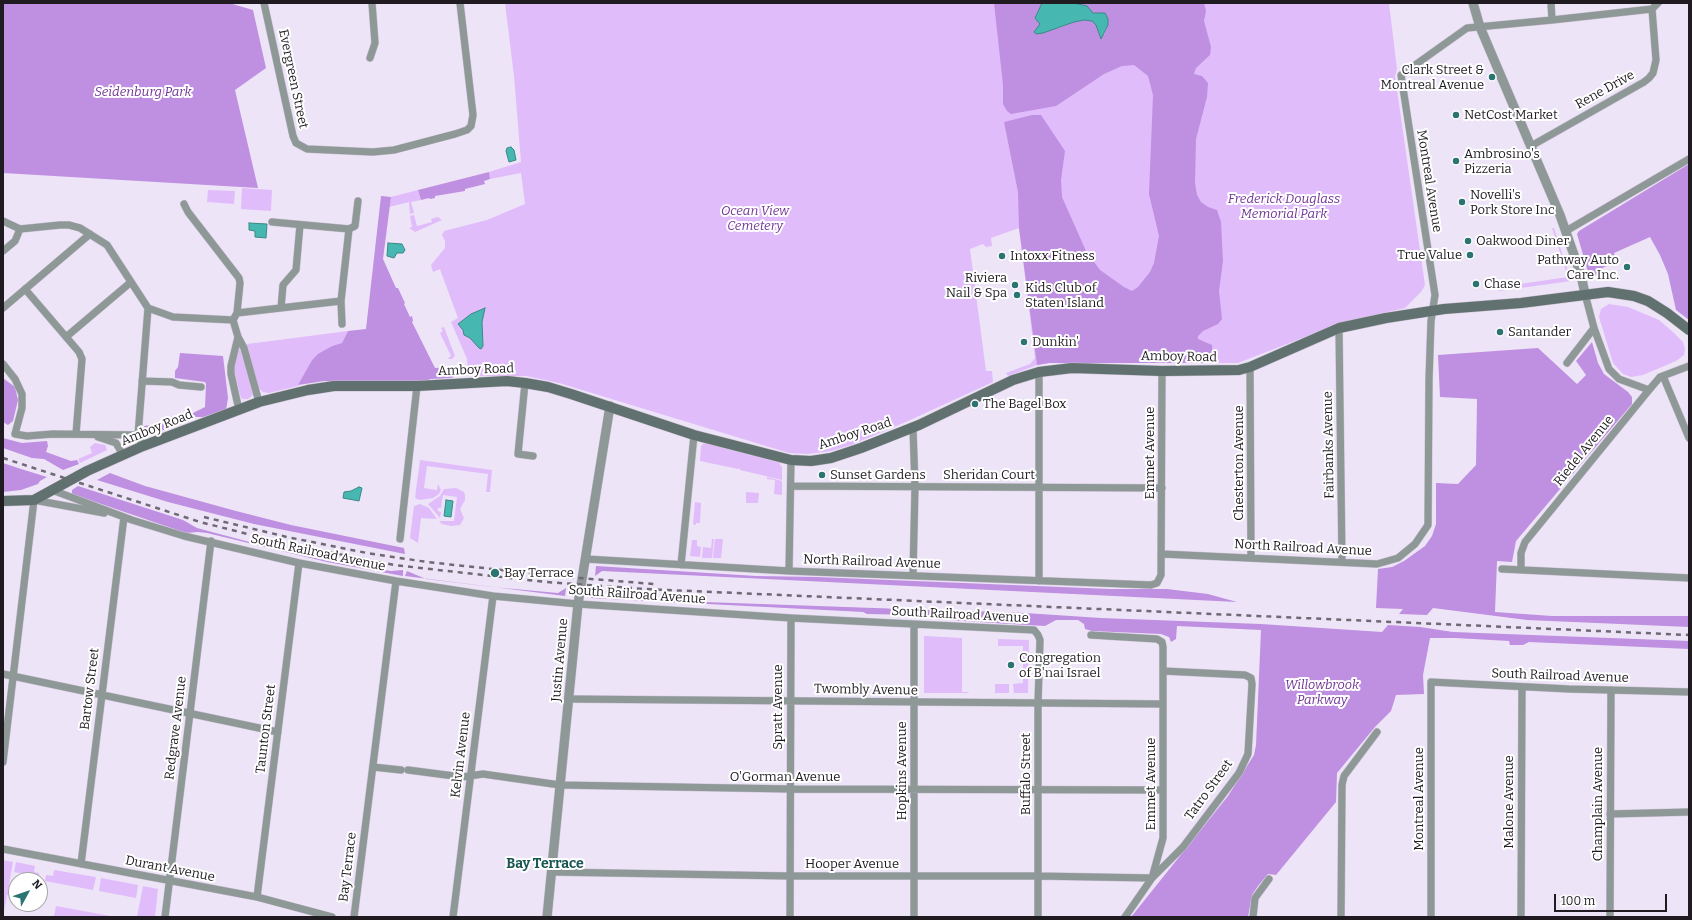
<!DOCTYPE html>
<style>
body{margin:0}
#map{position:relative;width:1692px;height:920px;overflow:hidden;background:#eee4f7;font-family:Bitter,serif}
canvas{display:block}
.frame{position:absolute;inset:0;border:4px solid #1f1b21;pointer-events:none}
.north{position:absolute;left:8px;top:872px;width:40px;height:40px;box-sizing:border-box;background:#fff;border:1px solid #a5a4a6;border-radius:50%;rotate:50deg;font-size:11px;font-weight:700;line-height:16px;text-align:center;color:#1f1b21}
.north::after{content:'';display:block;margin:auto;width:14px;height:18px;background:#2b7471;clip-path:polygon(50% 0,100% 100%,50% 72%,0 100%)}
.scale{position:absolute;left:1554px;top:894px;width:113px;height:18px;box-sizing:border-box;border:2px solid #1f1b21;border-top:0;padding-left:5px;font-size:12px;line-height:14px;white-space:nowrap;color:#1f1b21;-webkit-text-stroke:3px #fff;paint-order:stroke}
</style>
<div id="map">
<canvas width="1692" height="920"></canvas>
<div class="frame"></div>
<div class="north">N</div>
<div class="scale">100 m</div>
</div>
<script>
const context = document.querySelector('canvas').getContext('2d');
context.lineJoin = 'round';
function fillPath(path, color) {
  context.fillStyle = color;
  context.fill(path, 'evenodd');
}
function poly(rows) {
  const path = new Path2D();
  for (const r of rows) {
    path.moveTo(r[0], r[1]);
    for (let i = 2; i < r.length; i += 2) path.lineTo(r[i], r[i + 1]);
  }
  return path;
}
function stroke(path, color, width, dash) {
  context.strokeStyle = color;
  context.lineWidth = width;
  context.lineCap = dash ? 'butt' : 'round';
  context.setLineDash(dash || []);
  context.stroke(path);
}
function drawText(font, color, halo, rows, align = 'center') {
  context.font = font + ' Bitter,serif';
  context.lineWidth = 4;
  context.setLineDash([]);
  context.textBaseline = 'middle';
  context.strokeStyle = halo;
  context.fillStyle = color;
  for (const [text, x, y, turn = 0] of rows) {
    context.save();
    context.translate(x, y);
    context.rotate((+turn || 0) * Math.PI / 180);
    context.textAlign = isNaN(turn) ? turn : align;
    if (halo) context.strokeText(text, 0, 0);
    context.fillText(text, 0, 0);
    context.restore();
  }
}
const green = poly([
 [505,3,1389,3,1397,69,1395,76,1425,285,1421,292,1405,308,1341,323,1238,363,1049,363,1037,365,1008,376,1006,373,1030,364,1035,358,1019,228,991,238,992,246,986,247,983,244,970,249,986,371,992,371,993,382,908,421,851,445,831,451,808,454,789,453,559,383,526,376,474,376,472,371,468,370,467,359,451,322,458,318,441,272,440,269,433,272,431,265,445,248,445,241,442,235,444,231,487,220,525,204,521,173,490,179,489,172,521,162,514,76],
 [242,188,272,190,271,211,241,209],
 [208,190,235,191,234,204,207,202],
 [418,190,421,200,411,202,414,213,410,214,409,202,389,207,391,197],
 [414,215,417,226,432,222,431,219,438,217,442,220,415,232,409,228,412,227,410,216],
 [1552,228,1554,228,1571,281,1499,291,1499,287,1568,277],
 [1609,304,1628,307,1659,320,1674,333,1683,342,1685,349,1684,355,1676,361,1643,375,1631,377,1623,374,1613,363,1599,317,1601,309],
 [444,327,455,356,452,359,447,359,451,356,440,333,443,331,441,328],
 [348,331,342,343,332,346,312,360,298,386,269,393,263,392,258,387,247,344],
 [238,348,242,352,253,393,252,396,248,399,242,399,240,395,234,370,234,360],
 [95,443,105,445,107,450,80,463,78,459,92,453,90,447],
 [704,443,750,455,749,456,752,455,780,463,780,465,782,467,782,480,740,470,739,468,738,469,700,461,701,446],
 [420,460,492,470,490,492,486,492,488,474,427,466,424,488,437,490,438,484,441,490,439,494,433,498,419,500,415,498],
 [767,477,782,481,782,495,774,494,775,480,767,479],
 [456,488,464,492,465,495,465,500,460,509,464,518,460,525,451,526,442,524,439,521,454,521,457,497,443,495,441,508,438,508,438,511,441,512,440,518,428,504,440,496,444,489],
 [746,492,759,493,758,503,746,503],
 [695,502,701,503,700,523,696,523,696,525,693,524],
 [420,504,429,508,437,519,421,518,418,543,410,538,414,506],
 [712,539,714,539,712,558,702,558,703,547,711,548],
 [715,539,723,539,721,558,713,558],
 [692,540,697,540,697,546,701,547,700,557,690,556],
 [924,636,962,638,962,692,969,692,968,693,924,693],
 [998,639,1029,640,1028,693,1014,693,1013,684,1023,683,1023,646,998,646],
 [995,684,1009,684,1009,693,995,693],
 [3,860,13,862,9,885,12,886,10,895,7,895,3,917],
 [16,862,35,866,34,872,39,873,39,877,14,872],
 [54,870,96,877,93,890,45,881,46,875,53,876],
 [101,878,138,885,136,898,99,891],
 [143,886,158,889,155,917,137,917],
 [56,906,116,917,58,917,54,916]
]);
const forest = poly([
 [3,3,229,3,253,10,266,68,235,90,258,188,3,173],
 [994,3,1042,3,1035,17,1040,24,1034,32,1059,28,1074,22,1084,20,1092,21,1096,25,1100,35,1104,35,1108,25,1088,9,1087,6,1074,3,1204,3,1206,11,1204,21,1211,47,1210,55,1196,68,1194,74,1202,76,1208,83,1207,97,1196,139,1195,183,1197,195,1201,202,1208,207,1217,210,1221,222,1223,261,1219,291,1222,319,1218,324,1203,331,1198,336,1198,339,1212,345,1213,363,1049,363,1037,365,1019,228,1018,192,1004,122,1032,115,1041,115,1065,151,1061,180,1062,197,1086,251,1100,270,1124,287,1132,291,1138,287,1150,272,1154,263,1159,236,1149,194,1153,95,1148,76,1134,65,1122,66,1104,74,1056,106,1011,114,1007,111,1003,104,1003,85],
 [1689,164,1689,320,1676,310,1668,274,1660,255,1650,237,1614,253,1617,263,1604,267,1594,277,1591,277,1588,272,1577,234,1579,231],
 [489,172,490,179,484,181,485,184,465,189,465,191,435,196,435,198,430,199,429,198,421,200,418,190],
 [381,196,391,197,383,259,396,288,398,288,405,303,404,304,410,317,412,316,413,321,412,322,435,368,450,367,455,370,456,374,452,378,430,379,427,381,324,381,298,385,312,360,318,354,332,346,342,343,348,331,366,329],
 [1592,342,1598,363,1604,374,1628,392,1632,397,1632,404,1516,541,1512,562,1497,561,1495,612,1552,616,1689,616,1689,627,1527,620,1433,608,1427,615,1399,614,1403,609,1376,608,1378,569,1392,567,1404,561,1425,546,1432,536,1436,524,1436,483,1458,484,1476,465,1477,399,1440,397,1438,355,1538,348,1577,384,1586,375,1576,361],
 [180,353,223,356,228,398,226,410,203,417,195,417,161,431,150,433,149,431,145,431,144,426,170,422,193,413,205,407,206,384,205,382,175,378,175,371,178,367],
 [3,378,15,387,18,400,13,421,8,425,3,422],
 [3,438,22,443,47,441,48,446,46,452,71,461,77,460,79,464,63,470,44,459,32,458,3,448],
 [3,463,21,469,47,477,40,481,38,484,21,490,3,492],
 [110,473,145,486,236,511,291,525,404,548,405,554,254,524,168,502,97,480],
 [78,486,183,520,197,528,257,544,333,562,391,571,403,570,403,576,327,562,207,533,198,532,186,533,72,494,72,490],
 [596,566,756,576,817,577,1110,589,1167,589,1208,594,1237,602,602,571,595,576],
 [407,571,426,579,492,587,558,593,566,588,565,596,405,576],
 [593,589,600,598,620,599,959,611,960,613,972,614,972,611,1025,613,1101,618,1261,624,1382,632,1388,625,1420,627,1453,632,1689,641,1689,649,1529,642,1523,645,1510,645,1509,641,1455,638,1430,638,1423,675,1424,694,1396,695,1391,711,1375,727,1337,773,1336,802,1276,875,1268,874,1258,886,1252,895,1248,917,1131,917,1228,796,1254,755,1256,745,1261,630,1177,626,1176,639,1171,642,1169,637,1161,634,1092,631,1085,629,1084,624,1078,620,1056,620,1045,626,1009,624,934,619,919,615,867,614,863,612,591,598]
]);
const water = poly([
 [1042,3,1074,3,1087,6,1093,13,1105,13,1108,19,1108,25,1101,39,1096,25,1092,21,1084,20,1074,22,1043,33,1036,34,1034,32,1040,24,1035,18,1042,3],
 [511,147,514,150,516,160,509,162,506,151,507,148,511,147],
 [249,223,267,224,266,238,255,237,255,231,249,230,249,223],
 [388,243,402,244,405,250,403,253,397,253,394,258,387,256,388,243],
 [485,308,482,322,483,346,481,349,479,348,470,338,464,335,463,330,458,324,471,314,485,308],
 [359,487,362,488,359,501,343,498,344,492,351,491,359,487],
 [446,500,453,501,451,517,444,516,446,500]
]);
const minor = poly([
 [264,3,293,136,296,143,307,149,373,152,394,150,455,134,467,130,471,126,473,115,460,3],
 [1551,3,1552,20],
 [370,58,375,43,372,3],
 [1531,146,1644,82,1649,78,1653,73,1656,60,1652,9],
 [184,204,188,212,239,278,240,283,237,313,233,320],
 [3,221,20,229,60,225,69,225,80,228,107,245,148,308,173,317,233,320,238,337,244,348,259,402],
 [272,222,349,229],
 [1566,231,1689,159],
 [3,251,15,241,20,229],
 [25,289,79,352,82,359,76,434],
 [1585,294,1594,328,1609,369,1619,379,1649,390],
 [3,308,90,234],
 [281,308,283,285,296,270,300,225],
 [237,313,341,301],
 [342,324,341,301,349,229,355,226,358,201],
 [1339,328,1342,562],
 [66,337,131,282],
 [238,337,231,366,231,374,239,410],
 [1567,363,1594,328],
 [3,364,15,379,22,394,22,408,15,434,27,436,53,434,138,435],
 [1250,367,1251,558],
 [1663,376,1689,438],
 [142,381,172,382,179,385,201,387],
 [525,383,518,454,533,456],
 [913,428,915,487,913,575],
 [98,437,116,443,123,455],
 [143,446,138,435,148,308],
 [791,486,1162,488],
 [52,490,132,520,184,536,299,563,396,581,493,596,578,604,791,618,1034,630,1038,635,1040,640,1038,703,1038,917],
 [400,539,417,386],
 [1162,554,1377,564,1398,558,1415,544,1428,525,1429,379,1431,321,1435,295,1401,75,1467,28,1552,20,1652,9,1658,3],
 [586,559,789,571,1151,585,1157,583,1161,575,1162,371],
 [681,565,694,435],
 [1502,569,1689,578],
 [1521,570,1521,553,1525,542,1649,390,1660,377,1689,366],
 [789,571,791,460],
 [1039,581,1039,372],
 [1091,635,1157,639,1162,642,1163,647,1163,838,1152,878,1125,917],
 [3,674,278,732],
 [569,699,1163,704],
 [3,762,34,500,104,513],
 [373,767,401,770],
 [408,770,462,777,483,774,560,785,790,789,1163,790],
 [1610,814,1689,812],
 [3,849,257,897,332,917],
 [81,864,124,517],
 [551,872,790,876,1038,876,1152,878,1183,847,1239,773,1248,754,1252,684,1251,678,1245,675,1163,671],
 [257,897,299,563],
 [165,917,211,541],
 [354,917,396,581],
 [453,917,493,596],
 [790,917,791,618],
 [914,917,914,625],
 [1253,917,1255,898,1269,879],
 [1341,917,1342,785,1344,776,1377,732],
 [1431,917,1431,682,1569,689,1689,692],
 [1521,917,1522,687],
 [1610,917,1611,690]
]);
const tertiary = poly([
 [1473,3,1480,27,1560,215,1581,275,1585,294],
 [547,917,578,604,610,406]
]);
const secondary = poly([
 [3,501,34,500,87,471,143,446,259,402,308,390,334,386,417,386,507,381,525,383,548,387,571,394,694,435,791,460,811,461,831,458,861,448,919,425,1013,380,1039,372,1072,368,1162,371,1239,370,1250,367,1339,328,1386,318,1444,309,1521,303,1608,292,1634,296,1648,301,1667,313,1689,330]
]);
const rail = poly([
 [3,458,200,522,283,543,394,565,546,582,645,589,1689,635],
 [204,517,287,537,367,553,427,562,567,577,654,584]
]);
const markers = [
 [1492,77,4,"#2b7471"],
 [1456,115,4,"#2b7471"],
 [1456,161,4,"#2b7471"],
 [1462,202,4,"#2b7471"],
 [1468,241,4,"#2b7471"],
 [1470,255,4,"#2b7471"],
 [1002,256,4,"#2b7471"],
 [1627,267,4,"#2b7471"],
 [1476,284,4,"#2b7471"],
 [1015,285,4,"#2b7471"],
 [1017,295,4,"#2b7471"],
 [1500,332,4,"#2b7471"],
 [1024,342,4,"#2b7471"],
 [975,404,4,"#2b7471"],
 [822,475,4,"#2b7471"],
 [495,573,5,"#2b7471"],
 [1011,665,4,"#2b7471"]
];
const poiNames = [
 ["Clark Street &",1484,70,"right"],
 ["Montreal Avenue",1484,85,"right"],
 ["NetCost Market",1464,115],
 ["Ambrosino's",1464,154],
 ["Pizzeria",1464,169],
 ["Novelli's",1470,195],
 ["Pork Store Inc",1470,210],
 ["Oakwood Diner",1476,241],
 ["True Value",1462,255,"right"],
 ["Intoxx Fitness",1010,256],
 ["Pathway Auto",1619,260,"right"],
 ["Care Inc.",1619,275,"right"],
 ["Riviera",1007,278,"right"],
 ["Nail & Spa",1007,293,"right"],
 ["Chase",1484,284],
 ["Kids Club of",1025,288],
 ["Staten Island",1025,303],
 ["Santander",1508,332],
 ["Dunkin'",1032,342],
 ["The Bagel Box",983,404],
 ["Sunset Gardens",830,475],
 ["Bay Terrace",504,573],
 ["Congregation",1019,658],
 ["of B'nai Israel",1019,673]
];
const streetNames = [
 ["Evergreen Street",293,79,78],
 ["Rene Drive",1605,90,-29],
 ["Montreal Avenue",1429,181,81],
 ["Amboy Road",1179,357,1],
 ["Amboy Road",476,370,-2],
 ["Amboy Road",157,428,-22],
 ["Amboy Road",855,434,-18],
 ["Fairbanks Avenue",1329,445,-91],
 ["Riedel Avenue",1584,451,-51],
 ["Emmet Avenue",1150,453,-90],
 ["Chesterton Avenue",1239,463,-90],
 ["Sheridan Court",989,475],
 ["North Railroad Avenue",1303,548,3],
 ["South Railroad Avenue",318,553,12],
 ["North Railroad Avenue",872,562,2],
 ["South Railroad Avenue",637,595,4],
 ["South Railroad Avenue",960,615,3],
 ["Justin Avenue",560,660,-85],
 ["South Railroad Avenue",1560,676,2],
 ["Bartow Street",90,689,-83],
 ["Twombly Avenue",866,690,1],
 ["Spratt Avenue",778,707,-90],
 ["Redgrave Avenue",176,728,-83],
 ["Taunton Street",266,729,-83],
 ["Kelvin Avenue",461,755,-83],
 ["Hopkins Avenue",902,771,-90],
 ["Buffalo Street",1026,774,-90],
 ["O'Gorman Avenue",785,777],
 ["Emmet Avenue",1151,784,-90],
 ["Tatro Street",1209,790,-54],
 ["Montreal Avenue",1419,799,-90],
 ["Malone Avenue",1509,802,-90],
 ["Champlain Avenue",1598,804,-90],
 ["Hooper Avenue",852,864],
 ["Bay Terrace",348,867,-83],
 ["Durant Avenue",170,869,11]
];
const parkNames = [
 ["Seidenburg Park",143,92],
 ["Frederick Douglass",1284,199],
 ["Memorial Park",1284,214],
 ["Ocean View",755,211],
 ["Cemetery",755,226],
 ["Willowbrook",1322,685],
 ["Parkway",1322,700]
];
const neighbourhoodNames = [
 ["Bay Terrace",545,864]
];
fillPath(green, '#e1bcfb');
fillPath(forest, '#bf8fe1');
fillPath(water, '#47b7b1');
stroke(water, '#3b8886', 1);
stroke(minor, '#c9c0d0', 8);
stroke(tertiary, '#c9c0d0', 10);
stroke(secondary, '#c9c0d0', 11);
stroke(minor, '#8d9897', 7);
stroke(tertiary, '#8d9897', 9);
stroke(secondary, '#617170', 10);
stroke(rail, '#6f6974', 2.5, [5, 5]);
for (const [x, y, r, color] of markers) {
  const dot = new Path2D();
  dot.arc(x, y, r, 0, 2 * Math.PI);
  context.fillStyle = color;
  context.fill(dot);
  stroke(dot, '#fff', 1.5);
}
drawText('13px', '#1f1b21', '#fff', poiNames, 'left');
drawText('13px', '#1f1b21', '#fff', streetNames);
drawText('italic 13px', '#713595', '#fff', parkNames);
drawText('bold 14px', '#1a5653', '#fff', neighbourhoodNames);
</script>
